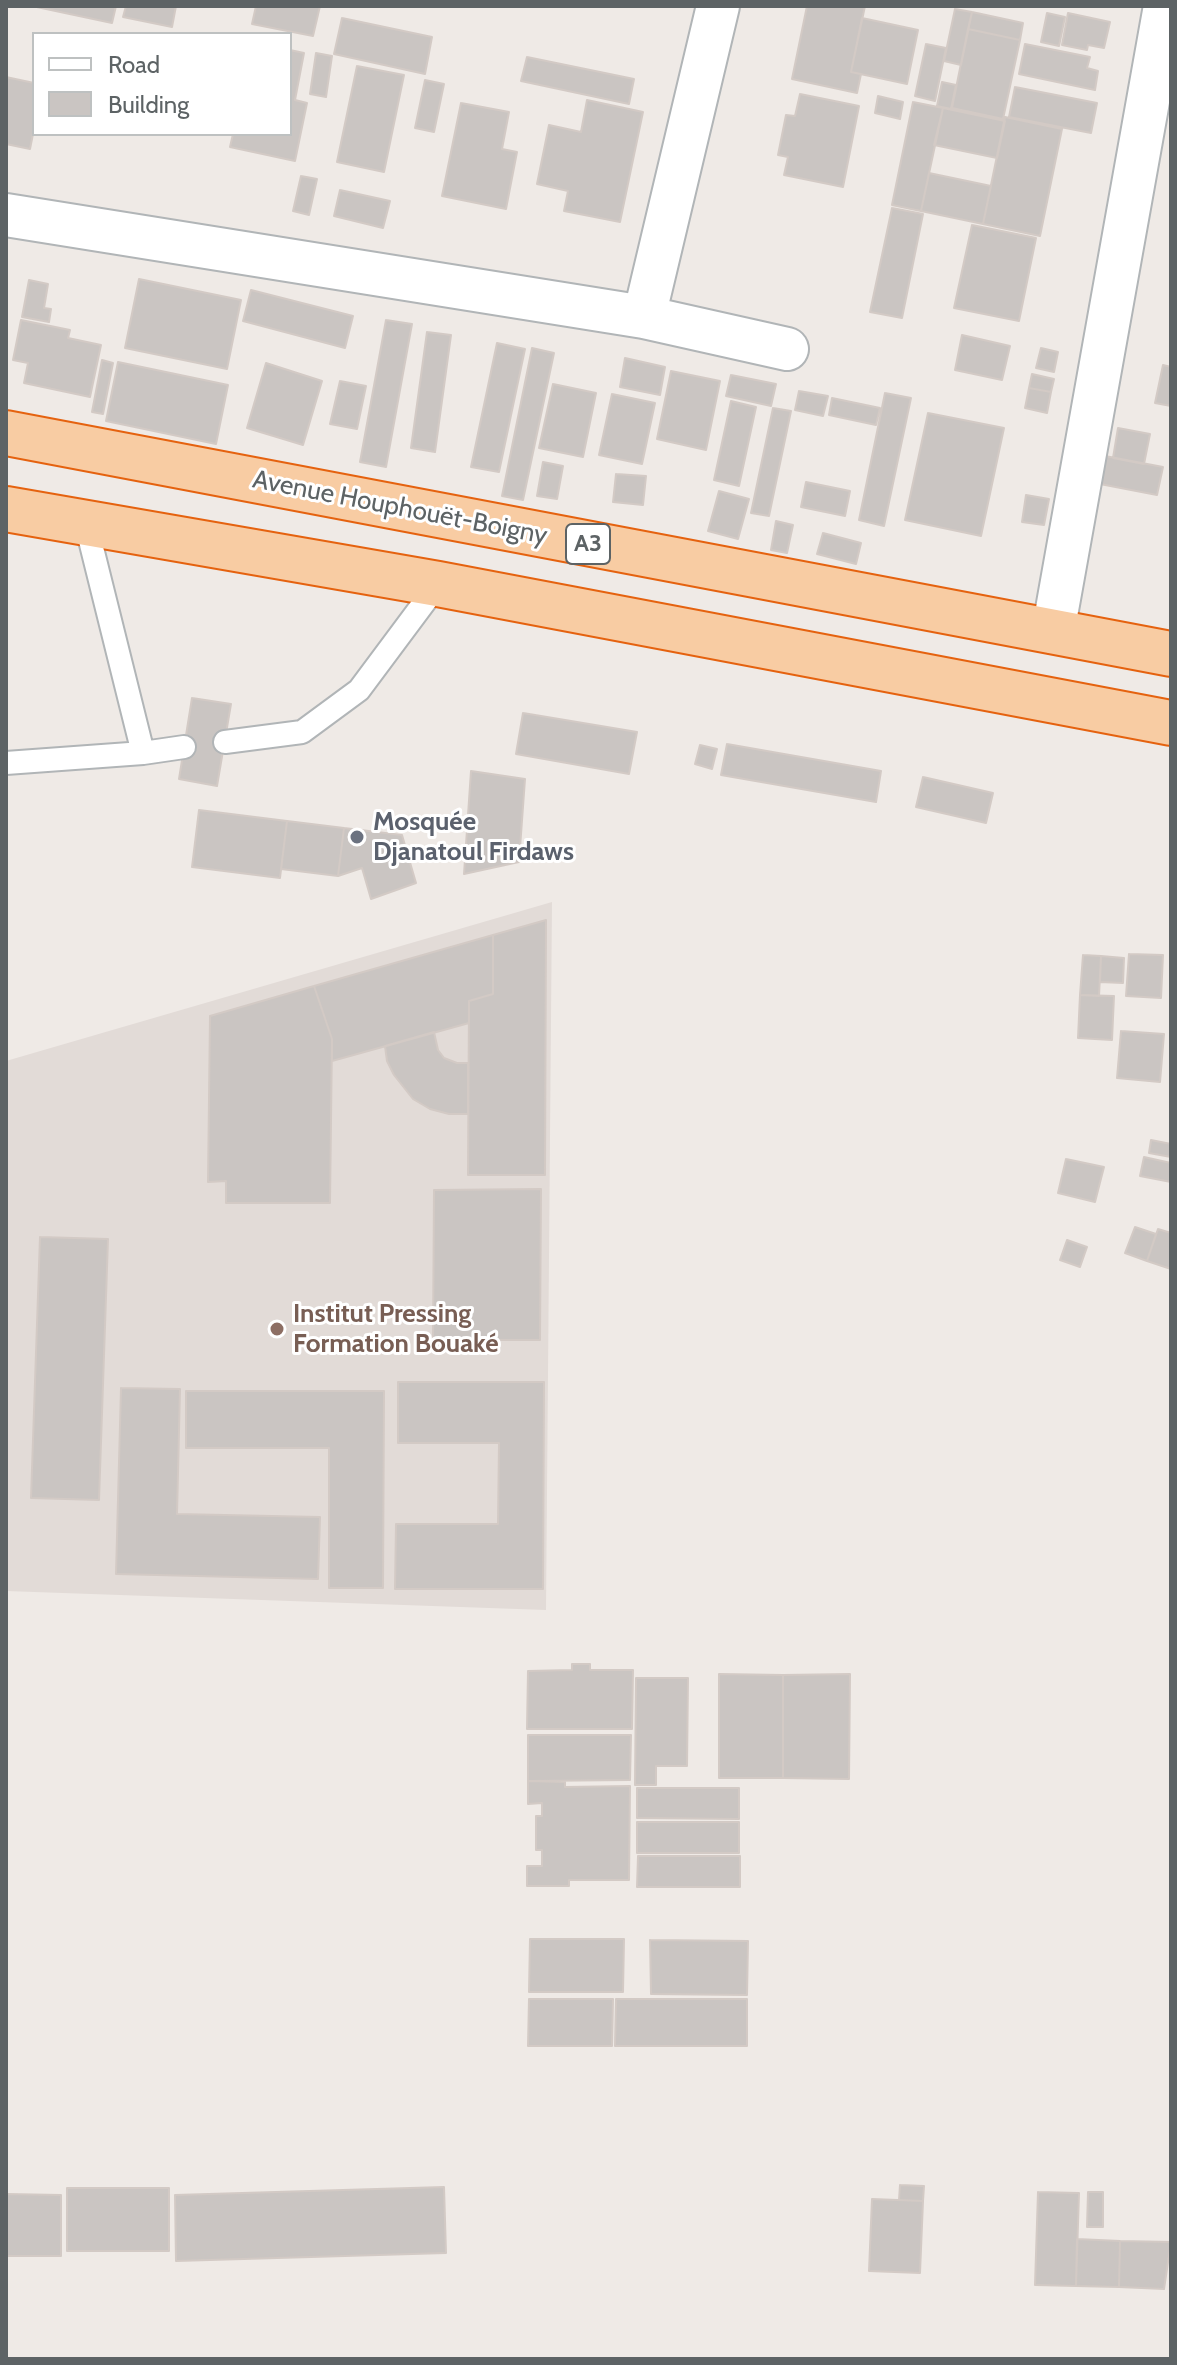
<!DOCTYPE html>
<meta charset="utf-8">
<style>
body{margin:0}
#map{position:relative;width:1177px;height:2365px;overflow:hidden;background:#efeae6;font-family:Cabin,sans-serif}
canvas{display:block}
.frame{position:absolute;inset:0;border:8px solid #5d6365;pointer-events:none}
.legend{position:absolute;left:32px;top:32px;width:260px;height:104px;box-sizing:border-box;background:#fff;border:2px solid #bec1c1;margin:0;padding:10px 14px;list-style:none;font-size:24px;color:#5d6365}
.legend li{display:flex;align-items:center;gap:16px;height:40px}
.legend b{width:40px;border:2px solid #bec1c1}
</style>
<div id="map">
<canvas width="1177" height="2365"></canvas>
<div class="frame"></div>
<ul class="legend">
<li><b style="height:10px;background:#fff"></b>Road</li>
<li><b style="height:22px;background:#cac5c2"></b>Building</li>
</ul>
</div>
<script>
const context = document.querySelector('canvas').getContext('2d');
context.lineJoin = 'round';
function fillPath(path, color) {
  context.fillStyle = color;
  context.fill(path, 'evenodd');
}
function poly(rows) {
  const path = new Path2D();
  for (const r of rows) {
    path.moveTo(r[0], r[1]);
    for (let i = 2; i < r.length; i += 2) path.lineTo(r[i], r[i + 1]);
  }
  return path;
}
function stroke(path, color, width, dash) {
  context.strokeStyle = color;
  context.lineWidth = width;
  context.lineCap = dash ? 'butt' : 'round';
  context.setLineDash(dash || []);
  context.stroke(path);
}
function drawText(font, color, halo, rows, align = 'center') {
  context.font = font + ' Cabin,sans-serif';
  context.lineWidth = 6;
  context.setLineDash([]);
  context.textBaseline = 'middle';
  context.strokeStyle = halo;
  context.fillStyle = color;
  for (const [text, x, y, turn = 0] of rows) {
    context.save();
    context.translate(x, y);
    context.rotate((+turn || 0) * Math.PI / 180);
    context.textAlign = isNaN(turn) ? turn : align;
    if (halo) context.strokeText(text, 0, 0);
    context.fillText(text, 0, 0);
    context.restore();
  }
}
const education = poly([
 [552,902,546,1610,6,1591,6,1061]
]);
const building = poly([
 [32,6,116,6,112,23,32,6],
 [126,6,176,6,172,27,123,17,126,6],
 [256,6,320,6,313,36,252,24,256,6],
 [807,6,865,6,851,72,861,74,857,93,792,79,807,6],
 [955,9,972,12,961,65,944,61,955,9],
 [972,12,1023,23,1020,40,968,29,972,12],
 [1047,13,1065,17,1059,46,1041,42,1047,13],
 [1068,13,1110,22,1104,48,1088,45,1087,50,1062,45,1068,13],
 [342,18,432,37,425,74,334,54,342,18],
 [862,18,918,30,907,84,851,72,862,18],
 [968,29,1020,40,1003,119,952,108,968,29],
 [926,44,946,48,935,101,915,96,926,44],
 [1025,44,1090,57,1087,68,1098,71,1095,90,1019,74,1025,44],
 [290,50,304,53,295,100,307,103,295,161,230,147,233,134,290,134,290,50],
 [316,53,332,56,326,97,310,94,316,53],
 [527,57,634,79,629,104,521,81,527,57],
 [357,66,404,75,384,172,337,162,357,66],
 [6,77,34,83,34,129,30,149,6,144,6,77],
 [425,80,444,84,434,132,415,128,425,80],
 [942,82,956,85,951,109,937,106,942,82],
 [1015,87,1097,103,1091,133,1009,117,1015,87],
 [800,94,859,106,843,187,784,175,788,157,778,155,786,115,795,116,800,94],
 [878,96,903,102,900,119,875,113,878,96],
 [587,100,643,112,620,222,564,211,568,191,537,184,549,125,581,132,587,100],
 [913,102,943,108,921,211,892,205,913,102],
 [461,103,509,112,502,149,517,152,506,209,442,196,461,103],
 [943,108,1005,121,997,158,934,145,943,108],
 [1005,117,1062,129,1040,236,983,224,1005,117],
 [929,173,991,186,983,224,921,211,929,173],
 [301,176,317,179,309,215,293,211,301,176],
 [340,190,390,201,383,228,334,216,340,190],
 [892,208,923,214,902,318,870,312,892,208],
 [972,225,1036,238,1019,321,954,308,972,225],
 [139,279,241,300,227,369,125,348,139,279],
 [29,280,48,284,44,308,51,309,49,322,22,317,29,280],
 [251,290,353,316,345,348,243,321,251,290],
 [21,320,70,330,68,338,101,345,90,397,24,383,28,363,13,360,21,320],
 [386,320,412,324,386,467,360,462,386,320],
 [427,332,451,335,435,452,411,448,427,332],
 [962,335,1010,346,1002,380,955,370,962,335],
 [497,343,525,349,499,472,471,467,497,343],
 [532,348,554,353,523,500,502,496,532,348],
 [1041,348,1058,352,1054,372,1036,368,1041,348],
 [625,358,665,367,660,395,620,387,625,358],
 [102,360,113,363,103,414,92,412,102,360],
 [118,362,228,385,216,444,106,421,118,362],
 [266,363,322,381,303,445,247,428,266,363],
 [1163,365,1171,367,1171,406,1155,403,1163,365],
 [671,371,720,381,706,450,657,439,671,371],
 [1032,374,1054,379,1051,392,1029,388,1032,374],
 [731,375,776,384,771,406,726,396,731,375],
 [340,381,366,386,357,429,330,424,340,381],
 [553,384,596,393,583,457,539,448,553,384],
 [1029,388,1051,392,1047,413,1025,408,1029,388],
 [799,391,828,396,823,416,795,410,799,391],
 [885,393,911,398,884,526,859,520,885,393],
 [612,394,655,403,642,464,599,455,612,394],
 [832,398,880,408,876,425,829,415,832,398],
 [731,401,756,407,739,486,714,480,731,401],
 [773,408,791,411,769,516,751,513,773,408],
 [928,413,1004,428,981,536,905,520,928,413],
 [1118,428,1150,434,1144,464,1113,458,1118,428],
 [1105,456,1163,467,1157,495,1100,484,1105,456],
 [543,462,563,466,557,499,537,496,543,462],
 [616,474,646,476,643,505,613,502,616,474],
 [806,482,850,491,845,516,801,507,806,482],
 [719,491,749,499,738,539,708,531,719,491],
 [1026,495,1049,499,1044,525,1022,522,1026,495],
 [776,521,793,525,787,553,771,550,776,521],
 [823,533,861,543,856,564,817,554,823,533],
 [192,698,231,704,217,786,179,779,192,698],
 [523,713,637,732,629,774,516,754,523,713],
 [727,744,881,771,876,802,721,775,727,744],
 [700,745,717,749,712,769,695,764,700,745],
 [471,771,525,779,519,862,464,874,471,771],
 [923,777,993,793,986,823,916,807,923,777],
 [199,810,287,821,280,878,192,867,199,810],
 [287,821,344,828,338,876,281,869,287,821],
 [344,828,402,835,416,883,371,899,362,868,338,876,344,828],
 [546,920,545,1175,468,1175,469,1001,493,994,493,935,546,920],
 [493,935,493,994,469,1001,469,1023,332,1061,332,1039,314,986,493,935],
 [1129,954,1163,955,1161,998,1126,996,1129,954],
 [1083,955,1101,956,1099,996,1080,995,1083,955],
 [1101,956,1124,958,1123,983,1100,982,1101,956],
 [314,986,332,1039,330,1203,226,1203,226,1181,208,1182,210,1016,314,986],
 [1080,995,1114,996,1112,1040,1078,1038,1080,995],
 [1121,1031,1164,1034,1160,1082,1117,1078,1121,1031],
 [434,1032,438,1050,444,1058,457,1063,468,1063,468,1114,449,1114,430,1109,413,1099,394,1075,387,1061,385,1046,434,1032],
 [1151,1140,1171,1144,1171,1157,1149,1153,1151,1140],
 [1144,1157,1171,1163,1171,1182,1140,1176,1144,1157],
 [1066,1159,1104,1167,1095,1202,1058,1193,1066,1159],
 [541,1189,540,1340,433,1340,434,1190,541,1189],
 [1135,1227,1156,1234,1147,1261,1125,1253,1135,1227],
 [1158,1229,1171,1233,1171,1269,1147,1261,1158,1229],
 [40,1237,108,1239,99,1500,31,1498,40,1237],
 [1067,1240,1087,1247,1080,1267,1060,1260,1067,1240],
 [398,1382,544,1382,543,1589,395,1589,396,1524,498,1524,499,1443,398,1443,398,1382],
 [121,1388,180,1389,177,1514,320,1517,318,1579,116,1574,121,1388],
 [186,1391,384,1391,383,1588,329,1588,329,1448,186,1448,186,1391],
 [572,1664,590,1664,590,1670,633,1670,632,1729,527,1729,528,1671,572,1670,572,1664],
 [719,1674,783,1675,783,1778,719,1778,719,1674],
 [850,1674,849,1779,783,1778,783,1675,850,1674],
 [636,1678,688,1678,687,1766,656,1766,656,1785,635,1785,636,1678],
 [528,1735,631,1735,630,1780,528,1781,528,1735],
 [528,1781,565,1782,565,1787,630,1786,629,1880,569,1880,569,1886,527,1886,527,1866,542,1866,542,1850,536,1850,536,1816,542,1816,542,1803,528,1804,528,1781],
 [637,1788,739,1788,739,1819,637,1818,637,1788],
 [637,1822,739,1822,739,1853,637,1853,637,1822],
 [638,1856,740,1856,740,1887,637,1887,638,1856],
 [530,1939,624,1939,623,1992,529,1992,530,1939],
 [650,1940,748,1941,747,1995,651,1994,650,1940],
 [529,1999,613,1999,612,2046,528,2046,529,1999],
 [616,1999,747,1999,747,2046,615,2046,616,1999],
 [900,2185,924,2186,923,2201,899,2200,900,2185],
 [444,2187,446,2253,176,2261,175,2195,444,2187],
 [67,2188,169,2188,169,2251,67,2251,67,2188],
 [1038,2192,1079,2193,1076,2286,1035,2285,1038,2192],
 [1088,2192,1103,2192,1103,2227,1087,2227,1088,2192],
 [6,2194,61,2195,61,2256,6,2256,6,2194],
 [872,2199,923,2201,920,2273,869,2271,872,2199],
 [1077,2239,1120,2241,1119,2287,1076,2286,1077,2239],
 [1120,2241,1171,2242,1164,2289,1119,2287,1120,2241]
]);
const service = poly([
 [86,524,143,753,184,747],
 [225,742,302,732,359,690,438,584],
 [6,763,143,753]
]);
const minor = poly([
 [6,215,644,317,787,349],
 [644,317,718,6],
 [1053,632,1165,6]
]);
const trunk = poly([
 [6,433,1171,654],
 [6,509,438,584,1171,723]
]);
const markers = [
 [357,837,8,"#6b7280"],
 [277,1329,8,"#8d6e63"]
];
const shields = [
 [588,544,44]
];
const shieldNames = [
 ["A3",588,544]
];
const streetNames = [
 ["Avenue Houphouët-Boigny",400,508,11]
];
const worshipNames = [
 ["Mosquée",373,822],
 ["Djanatoul Firdaws",373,852]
];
const educationNames = [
 ["Institut Pressing",293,1314],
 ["Formation Bouaké",293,1344]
];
fillPath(education, '#e2dbd7');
fillPath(building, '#cac5c2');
stroke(building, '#d3cac5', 2);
stroke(service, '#b1b5b7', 26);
stroke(minor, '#b1b5b7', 46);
stroke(trunk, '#e5620f', 48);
stroke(service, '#fff', 22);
stroke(minor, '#fff', 42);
stroke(trunk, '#f8cca3', 44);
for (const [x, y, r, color] of markers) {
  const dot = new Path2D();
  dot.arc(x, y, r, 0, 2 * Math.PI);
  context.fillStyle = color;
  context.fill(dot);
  stroke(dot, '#fff', 3);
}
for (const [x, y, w] of shields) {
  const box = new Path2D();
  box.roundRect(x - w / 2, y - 20, w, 40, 6);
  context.fillStyle = '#fff';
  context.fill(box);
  stroke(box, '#5d6365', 2);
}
drawText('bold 24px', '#5d6365', null, shieldNames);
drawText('26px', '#5d6365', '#fff', streetNames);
drawText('bold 26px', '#5b616d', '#fff', worshipNames, 'left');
drawText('bold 26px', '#785e54', '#fff', educationNames, 'left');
</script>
